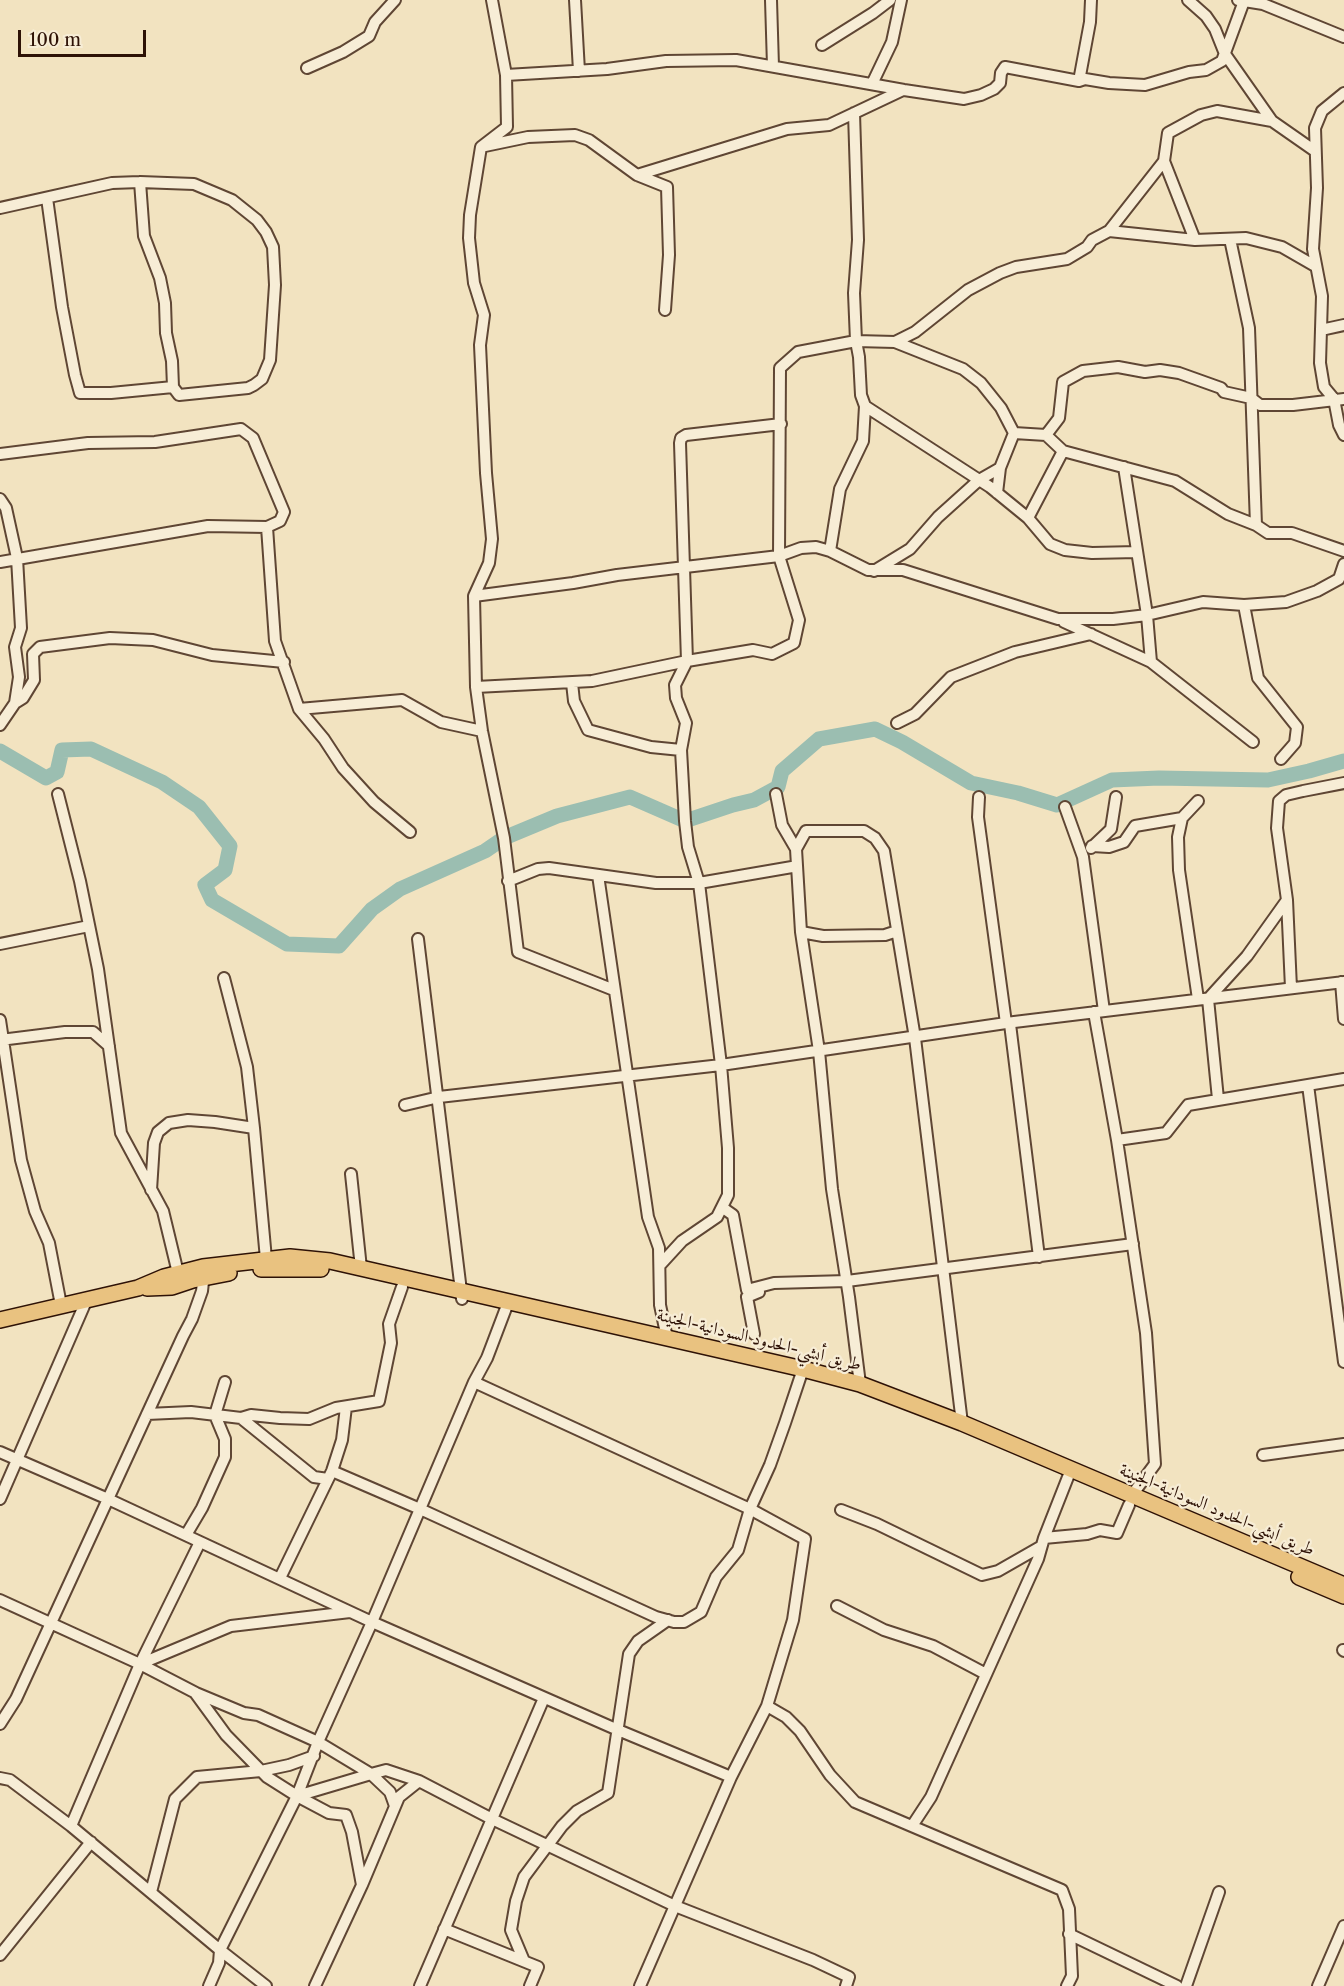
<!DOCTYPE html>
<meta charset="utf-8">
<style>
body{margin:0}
#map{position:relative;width:1344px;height:1986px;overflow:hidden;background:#f2e3c0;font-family:"Libre Caslon Text",serif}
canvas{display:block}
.scale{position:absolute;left:18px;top:30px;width:128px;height:27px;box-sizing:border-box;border:3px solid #2e1206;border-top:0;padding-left:8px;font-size:18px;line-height:21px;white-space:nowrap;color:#2e1206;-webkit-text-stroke:4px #f7edd6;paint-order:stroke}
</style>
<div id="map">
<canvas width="1344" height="1986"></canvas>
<div class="scale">100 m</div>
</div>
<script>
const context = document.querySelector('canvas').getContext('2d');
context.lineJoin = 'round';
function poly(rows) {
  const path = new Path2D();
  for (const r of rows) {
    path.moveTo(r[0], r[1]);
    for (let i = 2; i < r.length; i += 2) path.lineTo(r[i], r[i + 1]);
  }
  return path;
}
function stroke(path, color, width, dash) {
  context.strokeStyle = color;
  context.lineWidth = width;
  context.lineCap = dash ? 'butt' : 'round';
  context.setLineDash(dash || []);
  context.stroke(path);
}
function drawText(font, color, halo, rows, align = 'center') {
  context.font = font + ' "Libre Caslon Text",Amiri,serif';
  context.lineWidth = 4.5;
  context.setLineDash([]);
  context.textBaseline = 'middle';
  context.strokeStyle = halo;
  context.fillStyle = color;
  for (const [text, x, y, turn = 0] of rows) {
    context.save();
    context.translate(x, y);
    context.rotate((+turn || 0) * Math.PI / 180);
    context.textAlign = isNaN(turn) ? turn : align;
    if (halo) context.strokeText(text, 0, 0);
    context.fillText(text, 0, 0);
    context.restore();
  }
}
const river = poly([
 [0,751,46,778,57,772,62,750,91,749,162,782,199,807,230,846,225,870,205,885,212,900,287,944,339,946,372,909,400,889,485,851,504,838,557,816,630,797,685,821,733,805,754,800,778,787,782,771,819,739,875,729,902,742,971,783,1018,793,1057,805,1112,780,1159,778,1268,780,1309,771,1344,761]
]);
const minor = poly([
 [492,0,506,75,507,127,481,147,470,215,469,238,474,283,484,315,480,345,486,473,492,539,489,563,474,596,476,687,482,731,504,838,518,952,614,990],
 [575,0,579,71],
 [771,0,773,66],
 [1188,0,1206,16,1215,29,1225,54,1272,121],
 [1238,0,1263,4,1344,37],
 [822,45,873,13,890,0],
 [307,68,343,52,369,36,375,22,395,0],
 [506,75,607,69,666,61,736,60,904,90,964,99,981,95,994,89,1000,83,1001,73,1005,67,1079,81,1085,79,1109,83,1145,85,1189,72,1206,70,1222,61,1244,1],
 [1079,81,1090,22,1091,0],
 [872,84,892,42,901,0],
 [1344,93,1322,111,1315,128,1317,188,1313,249,1322,296,1320,363,1324,387,1334,399,1339,425,1344,435],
 [485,146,528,137,575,135,589,140,637,175,787,129,829,125,903,90],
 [1164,161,1195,240],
 [637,175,667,187,669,255,665,310],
 [47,198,62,307,75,375,80,393,111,393,173,387],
 [0,208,112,183,140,182,194,184,232,200,257,220,266,232,273,247,275,285,270,360,262,379,254,385,248,388,179,395,173,387,172,361,166,333,165,303,160,278,144,236,140,182],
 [1109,231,1195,240,1246,238,1282,247,1315,266],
 [1230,239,1249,328,1256,525],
 [1321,330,1344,325],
 [895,342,915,332,968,290,1000,273,1016,267,1067,259,1087,247,1092,240,1109,231,1164,161,1168,133,1201,115,1217,111,1272,121,1315,151],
 [865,406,990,487,1028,518,1050,544,1065,550,1092,553,1137,552],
 [1046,435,1059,418,1063,382,1083,371,1118,367,1145,372,1160,370,1179,373,1221,388,1224,392,1251,398,1260,405,1293,405,1344,399],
 [0,454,88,443,155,442,241,429,253,438,284,512,280,521,267,527],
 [1124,467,1147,615,1151,662,1253,742],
 [997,493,1000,468,1014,433],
 [0,499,6,508,17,558,21,628,15,647,19,677,15,703,0,725],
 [1028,518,1063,451],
 [830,551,840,489,863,441,865,406,861,395,859,357,856,341,854,293,858,240,854,113],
 [0,562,208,526,267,527,275,641,299,709,324,739,343,768,374,802,410,832],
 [874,571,910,549,938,517,979,480,1000,468],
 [474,596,573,583,617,575,779,556,801,548,816,547,830,551,868,570,903,570,1058,619,1113,619,1147,615,1203,602,1244,605,1286,602,1317,591,1339,579,1344,564],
 [1244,605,1258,678,1297,727,1295,743,1281,759],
 [1064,622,1151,662],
 [572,683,574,701,588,730,651,747,681,750],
 [476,687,592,681,687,661,753,650,772,654,794,643,799,620,779,556,780,368,798,352,856,341,895,342,963,369,981,383,1001,408,1014,433,1046,435,1063,451,1175,481,1228,514,1256,525,1268,533,1292,533,1344,551],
 [15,703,23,698,34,680,33,654,40,647,110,638,153,640,212,655,284,662],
 [299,709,402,700,441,722,482,731],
 [897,723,915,714,951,677,1015,652,1091,634],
 [58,794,80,881,98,969,121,1133,163,1211,178,1273],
 [776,794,782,825,796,849],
 [979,797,978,817,1006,1023],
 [1065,807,1083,857,1104,1011],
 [1182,818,1178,837,1179,870,1198,999],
 [1092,846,1109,847,1124,842,1135,826,1182,818,1198,801],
 [1091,848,1111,829,1116,797],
 [598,875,648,1217,659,1248,660,1305,667,1338],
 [508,881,538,869,549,868,656,883,699,883,792,867],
 [1287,900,1291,988],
 [801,932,823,936,885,935,897,931],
 [418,939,462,1299],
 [0,944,89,926],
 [224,978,247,1067,254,1128,266,1259],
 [1341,982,1344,1019],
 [1094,1012,1117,1140,1146,1333,1155,1464,1132,1495],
 [0,1020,21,1160,35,1211,49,1243,61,1305],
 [1010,1024,1039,1257],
 [0,1040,65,1032,93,1032,109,1046],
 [1308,1085,1344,1362],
 [1218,1099,1208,999,1247,956,1287,900,1277,828,1279,801,1286,795,1303,791,1344,783],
 [405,1105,439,1097,721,1065,1006,1023,1344,982],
 [1117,1140,1166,1133,1188,1105,1344,1079],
 [351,1174,361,1268],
 [151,1190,154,1143,158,1132,169,1123,188,1120,215,1122,254,1128],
 [723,1208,733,1215,747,1290,774,1283,847,1281,1133,1244],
 [660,1265,682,1241,717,1217,728,1195,728,1148,721,1065,699,883,688,847,685,821,681,750,686,723,676,698,675,685,687,661,680,443,681,438,686,435,781,424],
 [754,1334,747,1297,759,1292],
 [474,1382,750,1509,805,1539,793,1620,767,1706,731,1777,640,1986],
 [860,1384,849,1297,832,1189,819,1051,801,932,796,849,806,831,864,831,875,838,884,851,915,1038,962,1423],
 [147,1414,191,1412,241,1418,251,1415,280,1418,309,1419,336,1408,379,1401,391,1343,389,1324,402,1287],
 [241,1418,314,1477,328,1479],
 [0,1452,108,1499,372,1622,618,1730,731,1777],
 [1263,1455,1344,1444],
 [332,1471,420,1509,474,1382,487,1358,506,1308],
 [0,1499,87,1299],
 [841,1510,877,1524,982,1575,998,1571,1040,1547],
 [186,1535,202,1508,225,1457,225,1439,215,1415,225,1382],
 [1044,1538,1068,1477],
 [280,1578,332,1471,342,1440,346,1407],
 [0,1600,140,1664,196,1693,244,1713,258,1715,318,1742,371,1774,386,1770,419,1781,492,1819,675,1906,813,1960,849,1977,846,1986],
 [837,1606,884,1630,933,1646,986,1674],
 [1343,1650,1344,1651],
 [140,1664,231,1626,350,1612],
 [196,1694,226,1735,267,1777,297,1796,329,1813,346,1815,352,1832,362,1885,315,1986],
 [767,1706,786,1717,800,1731,830,1775,855,1802,1062,1890,1069,1909,1072,1976,1067,1986],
 [0,1724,16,1699,183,1336,192,1319,202,1291,204,1273],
 [0,1778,10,1780,71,1826,220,1950,266,1986],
 [297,1796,371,1774,390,1792,395,1806],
 [71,1826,140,1664,200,1542],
 [912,1826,931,1797,1038,1559,1044,1538,1087,1534,1100,1530,1117,1533,1129,1505],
 [362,1885,399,1797,419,1781],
 [151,1892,175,1799,197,1777,261,1771,289,1765,314,1756],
 [444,1929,538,1967,530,1986],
 [1069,1934,1177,1986],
 [0,1955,91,1842],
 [524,1961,511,1930,516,1901,524,1877,562,1826,577,1811,608,1793,629,1654,638,1641,668,1620],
 [209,1986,219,1963,220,1950,297,1796,318,1742,372,1622,420,1509,656,1617,674,1622,684,1622,701,1612,716,1577,738,1550,750,1509,770,1465,785,1423,803,1369],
 [420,1986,544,1698],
 [1186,1986,1219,1892],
 [1318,1986,1344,1926]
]);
const highway = poly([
 [261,1269,321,1269],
 [147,1288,172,1287,193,1280,229,1273],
 [0,1320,138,1288,164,1277,203,1267,290,1257,330,1261,803,1369,860,1384,962,1423,1344,1585],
 [1299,1577,1344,1596]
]);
const streetNames = [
 ["طريق أبشي-الحدود السودانية-الجنينة",759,1340,14],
 ["طريق أبشي-الحدود السودانية-الجنينة",1217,1510,23]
];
stroke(river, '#9bbeb1', 15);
stroke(minor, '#5f4634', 14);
stroke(highway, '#2e1206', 18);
stroke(minor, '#f7edd6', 10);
stroke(highway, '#e9c280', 15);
drawText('18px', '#2e1206', '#f7edd6', streetNames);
</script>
